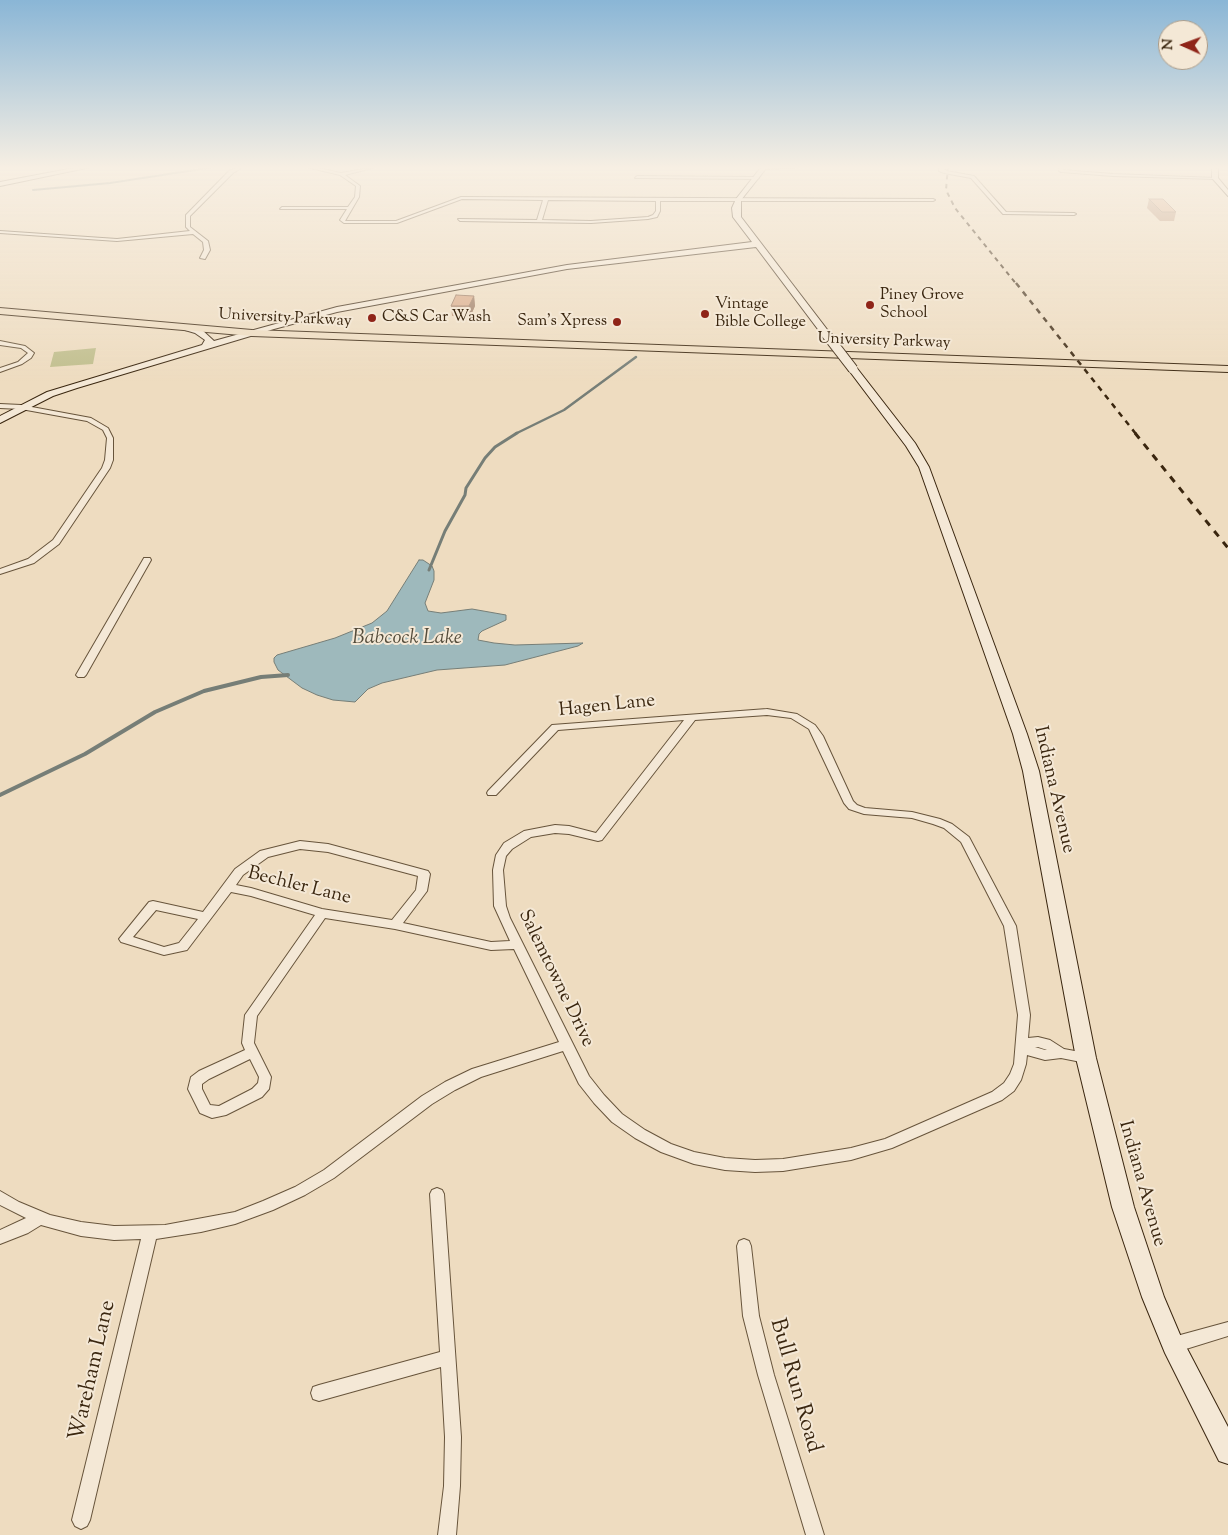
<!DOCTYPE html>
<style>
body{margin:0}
#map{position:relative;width:1228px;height:1535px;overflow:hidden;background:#eedcc0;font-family:"Sorts Mill Goudy",serif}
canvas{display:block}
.north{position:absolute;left:1158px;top:20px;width:50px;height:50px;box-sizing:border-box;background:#f4e8d6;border:1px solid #aa9a86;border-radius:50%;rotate:272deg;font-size:14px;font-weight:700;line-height:20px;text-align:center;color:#3a260f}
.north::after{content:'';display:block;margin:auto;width:18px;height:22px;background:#8f2418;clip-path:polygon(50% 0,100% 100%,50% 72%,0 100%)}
</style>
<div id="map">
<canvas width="1228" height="1535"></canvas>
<div class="north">N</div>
</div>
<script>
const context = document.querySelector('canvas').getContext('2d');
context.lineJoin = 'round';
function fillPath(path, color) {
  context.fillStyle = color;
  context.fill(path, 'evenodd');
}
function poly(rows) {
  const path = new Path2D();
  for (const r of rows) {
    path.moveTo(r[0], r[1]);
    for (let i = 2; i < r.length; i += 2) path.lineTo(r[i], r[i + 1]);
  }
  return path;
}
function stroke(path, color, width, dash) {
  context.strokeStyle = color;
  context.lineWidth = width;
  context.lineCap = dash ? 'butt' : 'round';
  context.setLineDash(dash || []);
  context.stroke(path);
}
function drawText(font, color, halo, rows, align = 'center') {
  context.font = font + ' "Sorts Mill Goudy",serif';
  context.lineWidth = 4;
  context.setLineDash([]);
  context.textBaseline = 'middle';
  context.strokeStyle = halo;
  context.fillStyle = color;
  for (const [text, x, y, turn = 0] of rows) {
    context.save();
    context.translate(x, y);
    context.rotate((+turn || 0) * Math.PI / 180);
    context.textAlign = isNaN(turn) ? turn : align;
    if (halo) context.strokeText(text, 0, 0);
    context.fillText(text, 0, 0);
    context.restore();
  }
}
const green = poly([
 [96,348,93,364,50,367,54,352]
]);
const water = poly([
 [419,560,423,560,432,566,434,571,434,580,425,603,428,611,441,613,472,609,506,615,506,620,482,631,479,634,478,640,494,643,515,645,583,643,578,646,505,665,437,670,382,683,368,689,355,702,333,700,317,695,302,688,278,670,274,662,274,658,277,655,335,638,372,623,387,611,419,560]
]);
const streamFar3 = poly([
 [33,190,110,183,221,166]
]);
const streamFar2 = poly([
 [515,434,564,410,636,357]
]);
const streamFar1 = poly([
 [429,570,445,531,465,495,466,488,485,458,495,447,517,433]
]);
const stream = poly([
 [0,795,85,754,155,712,204,691,261,677,288,675]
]);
const street = poly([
 [240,166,245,166,233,173,190,216,190,227,208,241,210,250,205,259,200,258,204,250,203,242,193,234,117,241,0,233,0,231,117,239,190,231,186,227,186,215,229,171,240,166],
 [302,166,309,166,341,173,380,166,345,175,360,186,359,197,345,221,396,221,461,197,933,199,935,200,933,201,660,201,660,211,657,217,648,219,591,223,460,221,458,219,537,220,543,200,462,199,397,223,344,223,340,220,347,209,280,209,282,207,348,207,355,197,356,186,340,175,302,166],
 [548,200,656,201,656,211,653,215,648,217,591,221,542,220,548,200],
 [792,166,825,166,766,169,764,168,792,166],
 [939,166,943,166,943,169,947,171,974,176,1006,212,1074,213,1076,214,1074,215,1003,214,971,178,944,173,939,171,939,166],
 [1060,166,1064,166,1063,170,1113,174,1217,178,1215,179,1113,176,1061,172,1059,171,1060,166],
 [637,176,757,177,759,178,757,179,635,178,637,176],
 [0,341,25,346,34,353,31,358,22,364,0,372,0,368,18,362,28,353,21,348,0,345,0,341],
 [0,404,21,405,91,418,108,428,113,438,113,460,110,468,59,544,34,563,0,574,0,569,28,559,53,540,102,468,105,460,107,438,103,430,87,421,21,409,0,408,0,404],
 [144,558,150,558,151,560,86,675,84,677,78,677,76,675,144,558],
 [767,709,797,714,815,725,823,736,853,801,857,805,865,808,912,812,940,819,952,824,969,837,1016,926,1030,1015,1028,1038,1038,1037,1050,1040,1064,1049,1091,1054,1092,1058,1091,1062,1086,1063,1061,1058,1045,1060,1027,1055,1026,1064,1021,1080,1014,1091,1002,1100,892,1148,851,1160,783,1171,755,1172,725,1170,694,1164,661,1152,635,1138,612,1122,594,1103,579,1084,563,1051,481,1077,455,1090,432,1104,334,1178,305,1195,273,1210,235,1224,201,1232,156,1239,90,1520,87,1526,81,1529,75,1526,72,1520,141,1239,114,1240,81,1236,41,1225,28,1233,0,1244,0,1230,26,1218,0,1205,0,1191,19,1202,50,1215,81,1222,114,1226,165,1225,235,1212,263,1201,295,1187,324,1170,422,1096,445,1082,472,1069,559,1042,514,949,491,950,395,929,325,918,257,1016,254,1043,271,1077,269,1089,262,1097,226,1115,212,1118,200,1113,188,1089,191,1077,199,1071,245,1050,242,1043,245,1015,315,915,251,896,231,892,187,950,164,955,121,942,119,939,149,902,153,901,203,912,235,869,260,851,300,841,328,844,428,871,430,874,427,891,403,923,491,942,510,941,494,906,493,870,496,855,504,843,524,831,555,825,569,826,596,833,684,720,558,730,496,795,488,795,487,793,488,791,552,725,767,709],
 [767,715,791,718,809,729,844,803,849,809,864,814,912,818,933,824,944,828,961,842,1004,926,1018,1015,1014,1064,1010,1074,1004,1083,992,1092,885,1139,851,1148,783,1159,755,1160,725,1158,694,1152,671,1144,645,1130,622,1114,604,1095,589,1076,510,918,506,906,503,870,506,856,512,849,531,837,555,833,569,834,598,841,602,840,695,720,767,715],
 [300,849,328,852,418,876,416,890,392,920,322,909,251,888,236,885,243,875,268,857,300,849],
 [156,910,198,919,179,943,164,947,133,937,156,910],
 [1035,1047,1038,1047,1047,1050,1045,1050,1035,1047],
 [250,1059,259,1077,258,1083,252,1089,219,1106,210,1105,202,1089,202,1084,209,1079,250,1059],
 [437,1188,442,1190,444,1194,461,1437,460,1486,456,1535,438,1535,444,1486,445,1437,441,1367,319,1401,313,1399,311,1393,313,1387,319,1385,440,1352,430,1194,432,1190,437,1188],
 [744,1239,749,1241,751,1246,759,1316,774,1375,824,1535,806,1535,758,1375,743,1316,737,1246,739,1241,744,1239],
 [1228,1322,1228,1336,1173,1353,1168,1350,1165,1345,1168,1340,1173,1337,1228,1322]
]);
const secondary = poly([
 [84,166,96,166,0,186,0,182,84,166],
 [762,166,768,166,741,200,741,217,829,332,829,336,823,336,756,247,567,269,337,312,274,329,77,388,53,396,0,423,0,416,47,392,202,345,205,340,195,333,185,330,184,328,188,325,201,329,214,341,337,307,567,265,752,242,733,217,732,208,736,199,762,166],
 [1212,166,1218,166,1218,178,1228,190,1228,196,1212,178,1212,166],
 [853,366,856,367,915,443,929,467,1027,734,1039,771,1096,1058,1134,1207,1164,1297,1181,1337,1228,1427,1228,1464,1219,1461,1165,1353,1142,1297,1112,1207,1076,1058,1023,771,1013,734,919,467,906,446,848,369,853,366]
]);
const primary = poly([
 [0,308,252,330,1228,366,1228,372,252,336,0,314,0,308]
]);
const railFar2 = poly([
 [948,166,946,190,955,208,1017,285]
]);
const railFar1 = poly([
 [1016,283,1136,434]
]);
const rail = poly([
 [1135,433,1228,548]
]);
const secondaryBridge = poly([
 [826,334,853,369]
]);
const wall = poly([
 [1149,199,1176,212,1174,221,1160,221,1147,208],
 [474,296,475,306,470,317,452,316,451,306]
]);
const shadedWall = poly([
 [474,296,475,306,470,317,469,306]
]);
const building = poly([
 [1149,199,1163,199,1176,212,1162,212,1149,199],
 [456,295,474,296,469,306,451,306,456,295]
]);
const markers = [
 [870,305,5,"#8f2418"],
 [705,314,5,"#8f2418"],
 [372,318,5,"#8f2418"],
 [617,322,5,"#8f2418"]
];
const farPoinames = [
 ["Piney Grove",880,296],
 ["School",880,314],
 ["Vintage",715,305],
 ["Bible College",715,323],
 ["C&S Car Wash",382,318],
 ["Sam's Xpress",607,322,"right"]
];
const farStreetnames = [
 ["University Parkway",285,319,3],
 ["University Parkway",884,342,2]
];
const streetNames = [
 ["Hagen Lane",607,707,-6],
 ["Indiana Avenue",1053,790,77],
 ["Bechler Lane",299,887,14],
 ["Salemtowne Drive",555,979,64],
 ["Indiana Avenue",1141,1184,74]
];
const waterNames = [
 ["Babcock Lake",407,640]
];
const nearStreetnames = [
 ["Wareham Lane",94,1371,-77],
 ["Bull Run Road",794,1386,74]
];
fillPath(green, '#c0be8d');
fillPath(water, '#9eb9bc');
stroke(water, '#767e77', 1);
stroke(streamFar3, '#767e77', 2);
stroke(streamFar2, '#767e77', 2.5);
stroke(streamFar1, '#767e77', 3);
stroke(stream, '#767e77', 4);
stroke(street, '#67543b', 2);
stroke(secondary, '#3a260f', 2);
stroke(primary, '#3a260f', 2);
fillPath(street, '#f4e8d6');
fillPath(secondary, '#f4e8d6');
fillPath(primary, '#eedcc0');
stroke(railFar2, '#3a260f', 2, [4.5, 4.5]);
stroke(railFar1, '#3a260f', 2.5, [5.5, 5.5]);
stroke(rail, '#3a260f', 3, [7, 7]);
stroke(secondaryBridge, '#3a260f', 11, []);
stroke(secondaryBridge, '#f4e8d6', 9);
fillPath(wall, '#ba9072');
fillPath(shadedWall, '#97755c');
fillPath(building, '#d8a784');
stroke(building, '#97755c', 1);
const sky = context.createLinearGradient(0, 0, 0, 381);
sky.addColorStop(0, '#8ab6d6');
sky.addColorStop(0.44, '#f7efe3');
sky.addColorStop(1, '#f7efe300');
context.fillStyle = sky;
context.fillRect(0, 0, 1228, 381);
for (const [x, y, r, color] of markers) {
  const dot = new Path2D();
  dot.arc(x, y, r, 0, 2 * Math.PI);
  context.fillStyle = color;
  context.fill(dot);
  stroke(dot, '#f4e8d6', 2);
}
drawText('16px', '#3a260f', '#f4e8d6', farPoinames, 'left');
drawText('16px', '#3a260f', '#f4e8d6', farStreetnames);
drawText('19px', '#3a260f', '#f4e8d6', streetNames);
drawText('italic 20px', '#534b3a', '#f4e8d6', waterNames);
drawText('22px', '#3a260f', '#f4e8d6', nearStreetnames);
</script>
